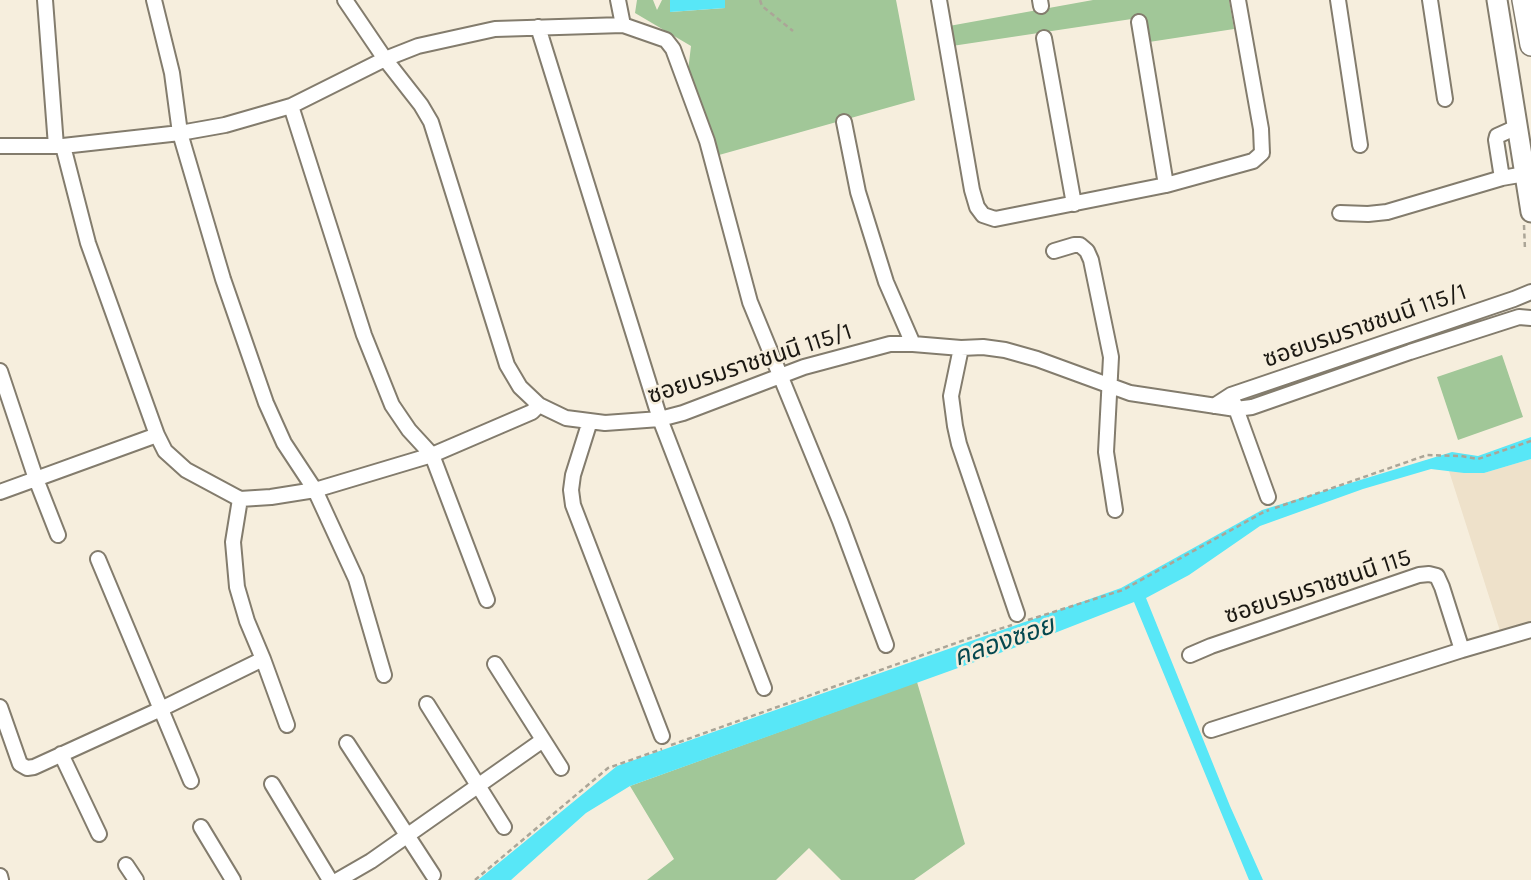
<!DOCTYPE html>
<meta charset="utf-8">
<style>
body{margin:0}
canvas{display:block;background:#f6eedd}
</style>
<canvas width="1531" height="880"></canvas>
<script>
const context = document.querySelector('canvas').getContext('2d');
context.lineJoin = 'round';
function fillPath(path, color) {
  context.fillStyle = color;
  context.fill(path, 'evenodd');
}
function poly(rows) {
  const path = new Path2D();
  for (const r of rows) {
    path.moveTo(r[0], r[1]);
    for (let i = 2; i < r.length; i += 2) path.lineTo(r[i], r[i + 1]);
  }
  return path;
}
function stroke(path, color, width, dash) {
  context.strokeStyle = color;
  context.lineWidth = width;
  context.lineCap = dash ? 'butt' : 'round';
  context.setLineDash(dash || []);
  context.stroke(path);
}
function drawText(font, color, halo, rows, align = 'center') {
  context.font = font + ' Karla,"Noto Sans Thai",sans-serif';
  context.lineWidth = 5;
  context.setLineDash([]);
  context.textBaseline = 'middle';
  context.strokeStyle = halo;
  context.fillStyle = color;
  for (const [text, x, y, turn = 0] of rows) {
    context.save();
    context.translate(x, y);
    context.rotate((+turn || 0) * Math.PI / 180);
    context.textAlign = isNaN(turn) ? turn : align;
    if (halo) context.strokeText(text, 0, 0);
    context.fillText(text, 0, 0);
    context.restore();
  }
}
const built = poly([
 [1531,459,1531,621,1500,631,1449,471,1484,473]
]);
const green = poly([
 [637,0,653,0,657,10,662,0,670,0,670,12,725,8,725,0,896,0,915,100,719,155,688,71,691,46,635,13],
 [1093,0,1229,0,1234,29,1149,42,1145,17,952,46,949,26],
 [1502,355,1523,417,1458,440,1437,377],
 [917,682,965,844,914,880,841,880,809,848,776,880,647,880,674,859,630,786]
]);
const water = poly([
 [670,0,725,0,725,8,670,12],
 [1531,437,1531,459,1484,473,1464,473,1431,469,1363,489,1260,526,1189,575,1146,598,1230,806,1263,880,1249,880,1134,602,1047,636,630,786,586,813,511,880,478,880,617,766,1121,588,1262,510,1452,452,1478,456]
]);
const path = poly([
 [760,0,762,6,793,31],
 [1524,225,1525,250],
 [1275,508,1427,455,1461,456,1478,459,1531,441],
 [1028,620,1123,590,1262,513,1269,510],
 [671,745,970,638,1012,625],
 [475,880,608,768,662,749]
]);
const minor = poly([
 [45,0,56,146],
 [154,0,172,73,180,133,223,279,266,403,284,443,315,490,356,579,384,675],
 [345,0,385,59,421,105,431,122,507,365,520,387,539,405,566,418,605,423,660,419,683,413,804,367,890,344,913,344,961,348,983,347,1005,350,1037,359,1130,393,1236,409,1252,407,1410,352,1519,317,1531,318],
 [618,0,623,25],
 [939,0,972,190,977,207,983,215,995,219,1166,185,1253,161,1262,153,1261,129,1238,0],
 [1040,0,1041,6],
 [1338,0,1360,145],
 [1430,0,1445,99],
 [1139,22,1166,185],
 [538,27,660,419,764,688],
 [1044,38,1074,204],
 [291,106,364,335,392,405,409,430,432,455,487,600],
 [844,122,858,192,886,282,913,344],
 [0,146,63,146,180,133,225,125,291,106,385,59,418,46,495,29,623,25,666,40,673,49,707,141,750,302,840,521,886,645],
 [63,146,88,243,157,435,165,451,186,470,240,499,271,497,315,490,432,455,532,412,539,405],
 [1502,178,1496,140,1497,136,1517,127],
 [1340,213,1368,214,1387,212,1502,178,1525,174],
 [1054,251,1074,245,1080,245,1087,251,1091,260,1111,357,1106,452,1115,510],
 [961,348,951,396,955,426,959,444,1017,614],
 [0,371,36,479,58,535],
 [1234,403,1268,497],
 [1214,406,1231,395,1514,299,1531,292],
 [590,421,573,475,571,490,573,505,662,736],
 [0,492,157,435],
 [240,499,233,542,237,587,247,621,263,659,287,725],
 [98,559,191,781],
 [1190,655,1211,646,1419,575,1429,574,1437,576,1442,587,1462,650,1531,630],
 [495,664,561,768],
 [427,704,504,827],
 [0,707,20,764,27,768,34,767,161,709,263,659],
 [1211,730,1462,650],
 [347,743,433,875],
 [61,754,99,834],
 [272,784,330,880],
 [201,827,233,880],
 [126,865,136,880],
 [0,876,1,880],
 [338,880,371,861,543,740]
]);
const major = poly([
 [1497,0,1531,212]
]);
const highway = poly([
 [1523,0,1531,45]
]);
const streetNames = [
 ["ซอยบรมราชชนนี 115/1",1365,326,-19],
 ["ซอยบรมราชชนนี 115/1",750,364,-18],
 ["ซอยบรมราชชนนี 115",1318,587,-18]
];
const waterNames = [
 ["คลองซอย",1004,642,-19]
];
fillPath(built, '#eee1ca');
fillPath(green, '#a1c798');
fillPath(water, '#58e7f7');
stroke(minor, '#837c6d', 18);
stroke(major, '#837c6d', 23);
stroke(highway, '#837c6d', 24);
stroke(path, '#aba597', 2.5, [5, 3.5]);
stroke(minor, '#fff', 14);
stroke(major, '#fff', 19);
stroke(highway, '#fff', 21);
drawText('24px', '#1b1812', '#f6eedd', streetNames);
drawText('italic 26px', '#05484f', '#f6eedd', waterNames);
</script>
